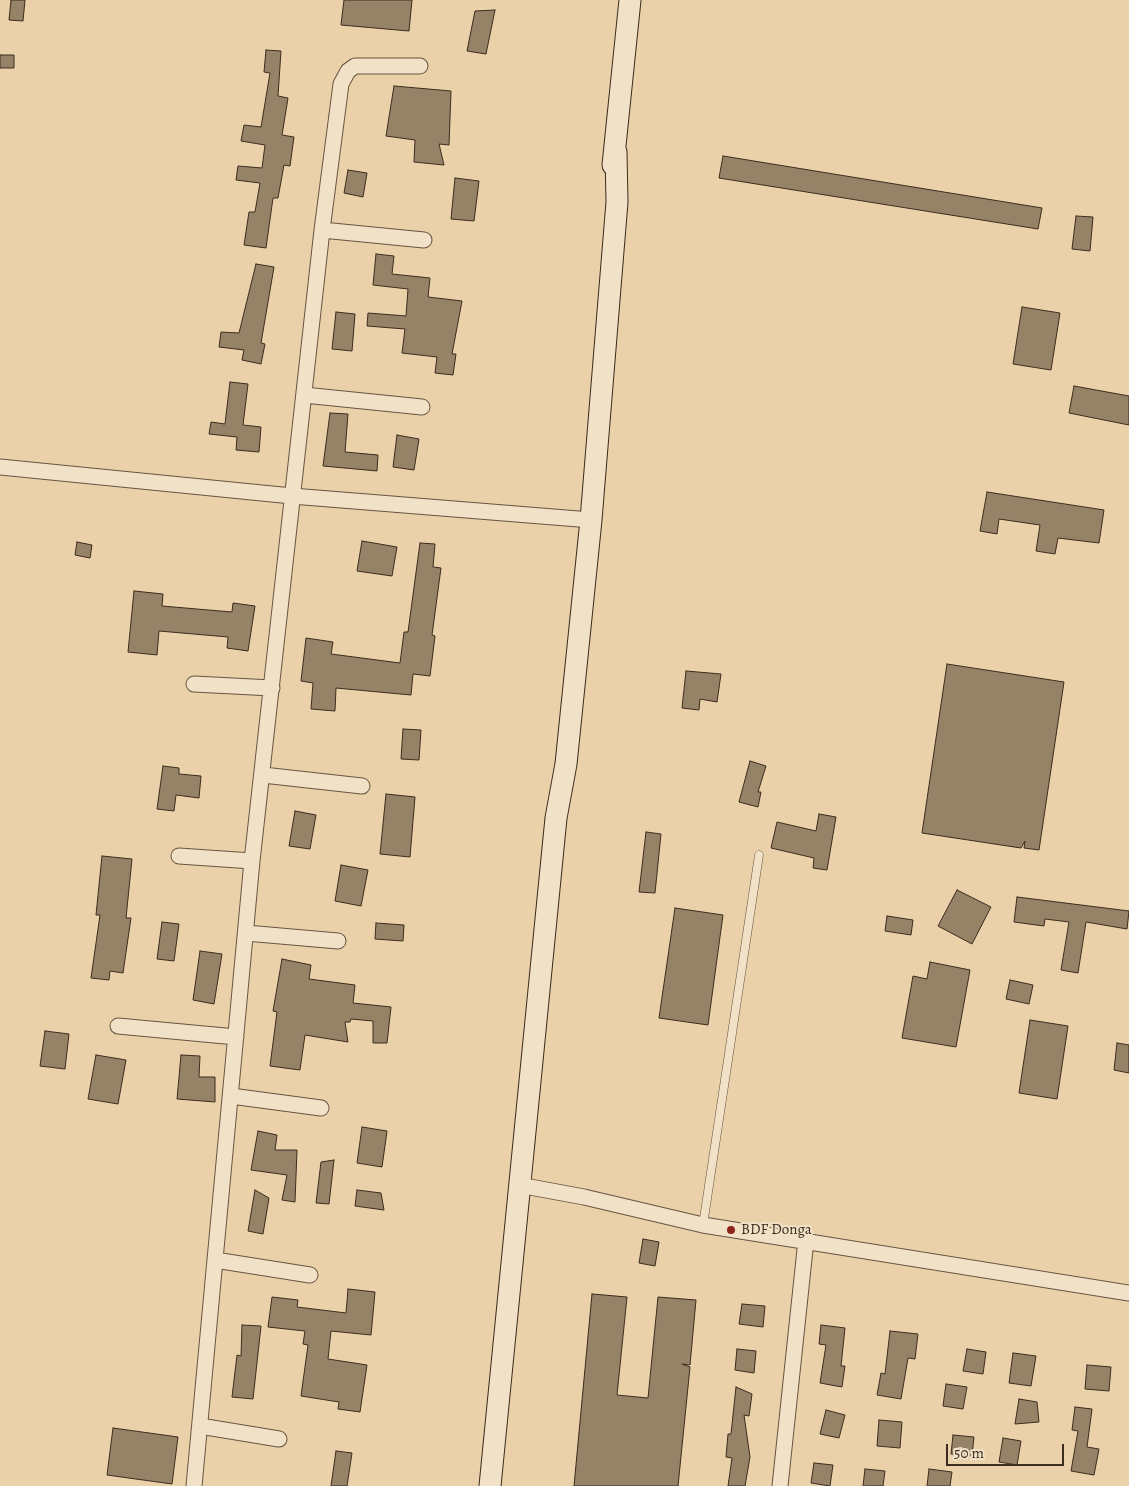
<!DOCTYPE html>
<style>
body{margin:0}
#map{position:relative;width:1129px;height:1486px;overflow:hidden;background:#ead1a9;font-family:Alegreya,serif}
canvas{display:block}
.scale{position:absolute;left:946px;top:1444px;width:118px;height:22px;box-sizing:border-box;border:2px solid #3b2c1e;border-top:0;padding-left:6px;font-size:15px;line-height:18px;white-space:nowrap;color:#3b2c1e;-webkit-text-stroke:4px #f1e1c7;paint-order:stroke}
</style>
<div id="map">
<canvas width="1129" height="1486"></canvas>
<div class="scale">50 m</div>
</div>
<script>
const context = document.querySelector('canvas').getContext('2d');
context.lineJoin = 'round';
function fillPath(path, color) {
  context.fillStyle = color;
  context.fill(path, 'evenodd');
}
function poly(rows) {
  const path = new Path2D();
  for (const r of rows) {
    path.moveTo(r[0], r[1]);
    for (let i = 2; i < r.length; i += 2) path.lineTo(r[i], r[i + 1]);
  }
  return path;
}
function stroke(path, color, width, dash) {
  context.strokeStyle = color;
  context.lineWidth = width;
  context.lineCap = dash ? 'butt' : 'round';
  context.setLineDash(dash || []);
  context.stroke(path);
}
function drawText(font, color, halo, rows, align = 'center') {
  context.font = font + ' Alegreya,serif';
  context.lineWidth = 4;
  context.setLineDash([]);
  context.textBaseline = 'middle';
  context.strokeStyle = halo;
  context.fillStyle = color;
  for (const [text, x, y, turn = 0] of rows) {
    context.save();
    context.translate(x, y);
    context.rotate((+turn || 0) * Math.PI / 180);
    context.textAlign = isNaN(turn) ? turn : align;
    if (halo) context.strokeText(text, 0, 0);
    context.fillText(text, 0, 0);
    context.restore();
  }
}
const building = poly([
 [11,0,25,0,23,21,9,20,11,0],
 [344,0,412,0,409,31,341,25,344,0],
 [495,10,486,54,467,51,475,11,495,10],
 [266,50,281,51,278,96,288,98,282,135,294,137,290,166,284,165,278,198,273,198,266,248,244,245,249,212,255,212,260,183,236,180,238,166,262,168,265,145,241,141,244,125,261,127,270,73,264,72,266,50],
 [0,55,14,55,14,68,0,68,0,55],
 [394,86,451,91,449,145,439,144,444,165,414,162,415,140,386,136,394,86],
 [723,156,1042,208,1038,229,719,178,723,156],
 [348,170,367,173,363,197,344,193,348,170],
 [455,178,479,181,474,221,451,219,455,178],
 [1076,216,1093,217,1090,251,1072,249,1076,216],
 [376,254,394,256,392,274,430,278,428,297,462,301,452,354,456,354,453,375,435,373,437,357,402,353,405,329,367,326,368,313,406,316,408,289,373,285,376,254],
 [256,264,274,267,261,343,265,344,261,364,242,360,244,350,219,347,221,332,239,333,256,264],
 [1022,307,1060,313,1051,370,1013,364,1022,307],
 [336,312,355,314,352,351,332,349,336,312],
 [230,382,248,384,243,425,261,427,259,452,236,450,237,437,209,434,211,422,225,424,230,382],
 [1074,386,1129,396,1129,425,1069,413,1074,386],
 [330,413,348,414,345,452,378,455,377,471,323,466,330,413],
 [397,435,419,439,414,470,393,467,397,435],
 [987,492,1104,510,1099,543,1058,538,1055,554,1036,551,1040,525,999,519,997,534,980,531,987,492],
 [362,541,397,547,392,576,357,571,362,541],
 [77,542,92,545,90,558,75,555,77,542],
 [420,543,435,544,433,567,441,568,432,635,435,636,430,676,413,674,411,695,336,688,335,711,311,709,313,683,301,681,306,638,333,642,331,654,400,663,404,632,408,632,420,543],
 [134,591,163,594,162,606,232,612,233,603,255,606,248,651,227,648,228,637,159,631,157,655,128,652,134,591],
 [947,664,1064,682,1039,850,1024,848,1025,841,1021,848,922,833,947,664],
 [686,671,721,674,717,702,700,699,699,710,682,708,686,671],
 [403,729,421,730,419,760,401,759,403,729],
 [750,761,766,766,758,792,761,792,758,807,739,802,750,761],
 [163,766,179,768,179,774,201,776,199,798,176,795,174,811,157,809,163,766],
 [386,794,415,797,410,857,380,854,386,794],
 [295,811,316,815,310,849,289,846,295,811],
 [819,814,836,817,827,870,813,868,814,858,771,848,777,822,816,831,819,814],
 [646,832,661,834,655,893,639,892,646,832],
 [102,856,132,859,126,918,131,918,123,973,110,971,109,980,91,978,100,915,96,915,102,856],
 [341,865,368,870,361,906,335,901,341,865],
 [957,890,991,907,972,944,938,926,957,890],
 [1017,897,1129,911,1127,929,1086,922,1078,973,1061,970,1069,922,1045,919,1044,926,1014,922,1017,897],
 [675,908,723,915,708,1025,659,1018,675,908],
 [887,916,913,920,911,935,885,931,887,916],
 [162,922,179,924,174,961,157,959,162,922],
 [376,923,404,925,403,941,375,939,376,923],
 [200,951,222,954,214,1004,193,1000,200,951],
 [282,959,311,965,309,979,355,985,353,1003,391,1007,387,1043,373,1043,373,1021,351,1019,350,1022,345,1022,348,1042,305,1035,300,1070,270,1066,277,1012,273,1011,282,959],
 [930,962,970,970,956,1047,902,1038,913,976,927,979,930,962],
 [1010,980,1033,985,1029,1004,1006,999,1010,980],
 [1030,1020,1068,1026,1057,1099,1019,1093,1030,1020],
 [45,1031,69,1034,65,1069,40,1066,45,1031],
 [1117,1043,1129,1045,1129,1073,1114,1070,1117,1043],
 [96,1055,126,1060,118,1104,88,1099,96,1055],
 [181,1055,200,1056,199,1077,215,1077,215,1102,177,1099,181,1055],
 [362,1127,387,1131,382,1167,357,1163,362,1127],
 [258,1131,277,1135,275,1150,297,1150,295,1202,282,1200,287,1175,251,1170,258,1131],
 [334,1160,329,1204,316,1203,321,1162,334,1160],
 [255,1190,269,1198,263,1234,248,1231,255,1190],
 [357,1190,381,1193,384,1210,355,1206,357,1190],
 [643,1239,659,1242,655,1266,639,1263,643,1239],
 [348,1289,375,1292,371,1335,331,1331,328,1359,367,1365,360,1412,338,1409,339,1402,301,1396,308,1345,303,1344,305,1331,268,1327,272,1297,298,1300,297,1307,346,1313,348,1289],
 [592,1294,627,1297,617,1395,648,1398,658,1297,696,1300,690,1365,682,1364,690,1367,678,1486,574,1486,592,1294],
 [742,1304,765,1306,763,1327,739,1324,742,1304],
 [242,1325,261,1326,253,1399,232,1397,237,1355,241,1356,242,1325],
 [821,1325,845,1328,841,1366,845,1366,842,1387,820,1383,826,1345,819,1344,821,1325],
 [890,1331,918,1334,915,1359,908,1358,901,1399,877,1395,881,1373,885,1374,890,1331],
 [737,1349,756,1351,754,1373,735,1370,737,1349],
 [967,1349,986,1352,983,1374,963,1371,967,1349],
 [1013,1353,1036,1356,1031,1386,1009,1383,1013,1353],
 [1087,1365,1111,1367,1109,1391,1085,1389,1087,1365],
 [946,1384,967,1387,963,1409,943,1406,946,1384],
 [736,1387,752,1394,749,1416,744,1415,750,1457,745,1486,728,1486,732,1458,726,1457,728,1434,731,1434,736,1387],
 [1019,1399,1037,1402,1039,1422,1015,1424,1019,1399],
 [1075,1407,1092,1409,1087,1447,1099,1449,1094,1475,1071,1471,1078,1431,1072,1430,1075,1407],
 [826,1410,845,1415,839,1438,820,1434,826,1410],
 [879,1420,902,1422,900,1448,877,1446,879,1420],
 [113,1428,178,1437,172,1484,107,1475,113,1428],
 [953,1435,974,1437,972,1456,951,1454,953,1435],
 [1003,1438,1021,1441,1017,1465,999,1462,1003,1438],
 [336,1451,352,1453,347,1486,331,1486,336,1451],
 [814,1463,833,1465,830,1486,811,1483,814,1463],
 [865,1469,885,1471,883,1486,863,1486,865,1469],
 [929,1469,952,1472,950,1486,927,1486,929,1469]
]);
const lane = poly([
 [703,1225,759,855]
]);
const street = poly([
 [322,230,424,240],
 [304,395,422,407],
 [0,467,292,496,591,520],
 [194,684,272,688],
 [263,775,362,786],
 [179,856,252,861],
 [246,933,338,941],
 [118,1026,236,1037],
 [231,1096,321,1108],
 [519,1185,584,1197,703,1225,1129,1293],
 [215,1260,310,1275],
 [200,1426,279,1439],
 [194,1486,252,861,322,230,341,84,348,71,355,66,420,66],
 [780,1486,806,1240]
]);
const secondary = poly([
 [613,165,630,0],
 [490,1486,556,818,566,764,591,520,617,202,616,152]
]);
const markers = [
 [731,1230,5,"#8f2418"]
];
const poiNames = [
 ["BDF Donga",741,1230]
];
fillPath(building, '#968266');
stroke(building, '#3b2c1e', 1);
stroke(lane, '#675541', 9);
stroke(street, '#675541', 17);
stroke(secondary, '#3b2c1e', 23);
stroke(lane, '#f1e1c7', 8);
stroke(street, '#f1e1c7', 15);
stroke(secondary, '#f1e1c7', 21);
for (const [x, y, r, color] of markers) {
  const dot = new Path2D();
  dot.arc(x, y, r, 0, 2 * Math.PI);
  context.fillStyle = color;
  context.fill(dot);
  stroke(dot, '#f1e1c7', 2);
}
drawText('15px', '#3b2c1e', '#f1e1c7', poiNames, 'left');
</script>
